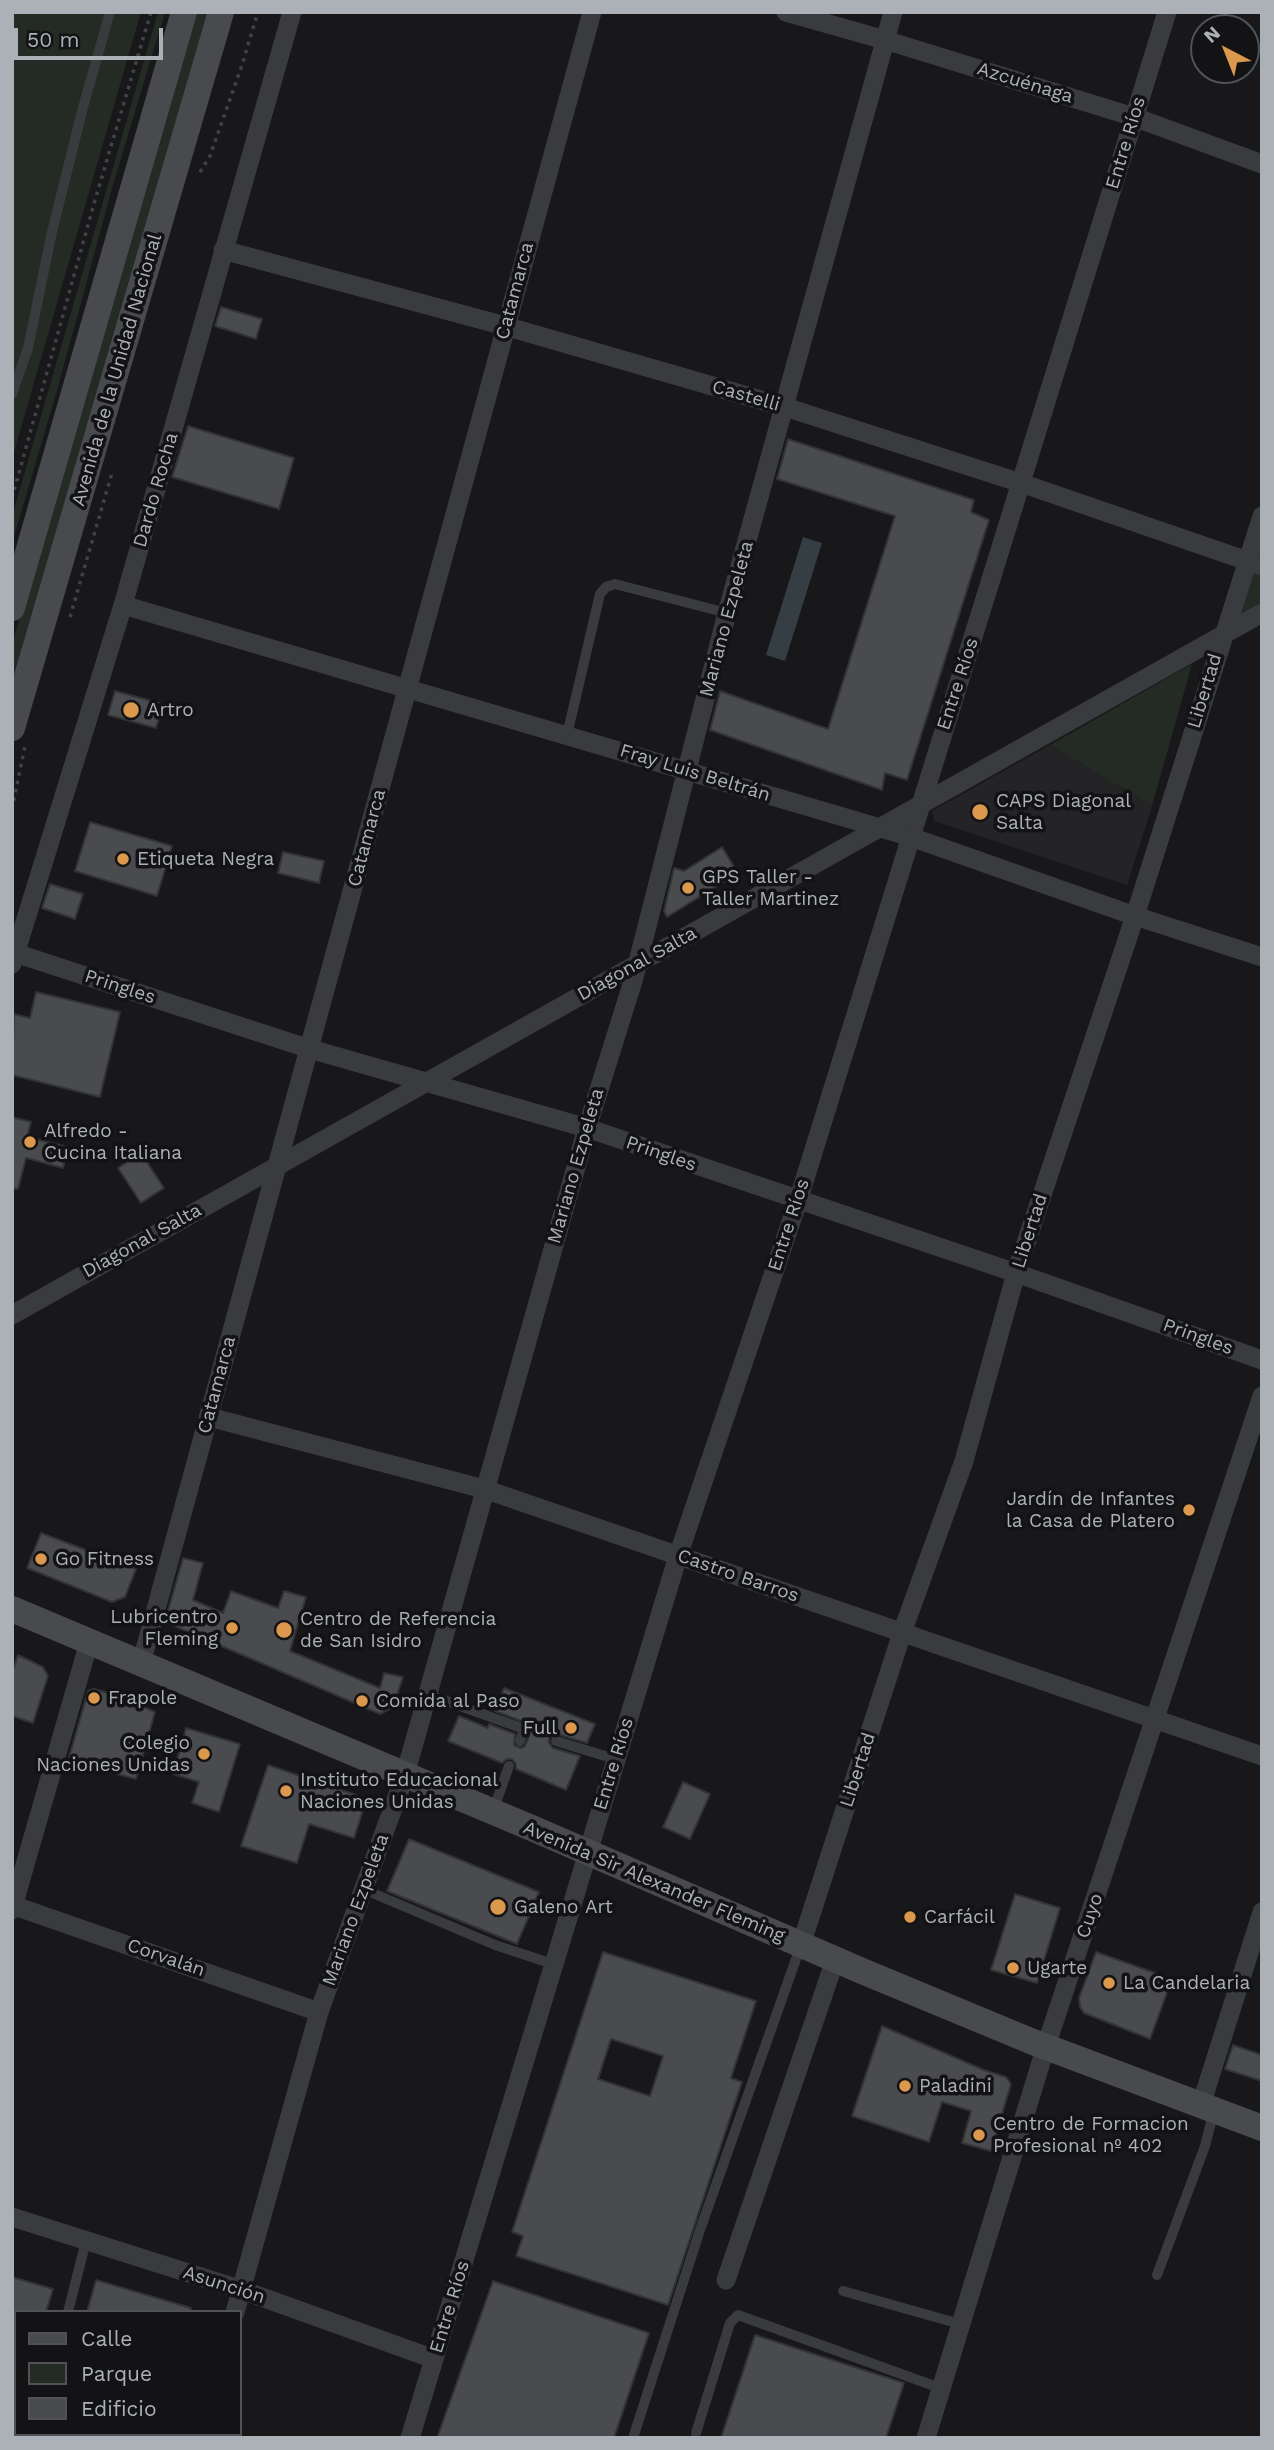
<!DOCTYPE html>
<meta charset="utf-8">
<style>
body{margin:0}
#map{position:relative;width:1274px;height:2450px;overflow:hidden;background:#18181a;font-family:"Work Sans",sans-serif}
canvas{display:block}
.frame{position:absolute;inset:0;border:14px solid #acb1b8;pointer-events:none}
.legend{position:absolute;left:14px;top:2310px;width:228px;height:126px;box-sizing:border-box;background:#131315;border:2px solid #505256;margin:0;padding:9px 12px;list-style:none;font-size:21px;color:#acb1b8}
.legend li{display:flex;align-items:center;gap:14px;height:35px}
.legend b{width:35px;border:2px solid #505256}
.north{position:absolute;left:1190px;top:14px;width:70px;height:70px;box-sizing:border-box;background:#131315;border:2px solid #505256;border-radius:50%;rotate:318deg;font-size:19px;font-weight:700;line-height:28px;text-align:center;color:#acb1b8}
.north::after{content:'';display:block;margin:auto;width:24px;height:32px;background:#dc994d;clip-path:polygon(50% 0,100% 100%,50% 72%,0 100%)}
.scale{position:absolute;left:14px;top:28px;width:149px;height:32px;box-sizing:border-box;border:4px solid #acb1b8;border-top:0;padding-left:9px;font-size:21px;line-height:24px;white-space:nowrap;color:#acb1b8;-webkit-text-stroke:5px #131315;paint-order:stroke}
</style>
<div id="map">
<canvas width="1274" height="2450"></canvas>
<div class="frame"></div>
<ul class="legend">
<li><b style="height:9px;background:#484a4e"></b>Calle</li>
<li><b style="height:19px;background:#242b25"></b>Parque</li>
<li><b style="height:19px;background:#4a4b4e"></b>Edificio</li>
</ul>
<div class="north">N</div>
<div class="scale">50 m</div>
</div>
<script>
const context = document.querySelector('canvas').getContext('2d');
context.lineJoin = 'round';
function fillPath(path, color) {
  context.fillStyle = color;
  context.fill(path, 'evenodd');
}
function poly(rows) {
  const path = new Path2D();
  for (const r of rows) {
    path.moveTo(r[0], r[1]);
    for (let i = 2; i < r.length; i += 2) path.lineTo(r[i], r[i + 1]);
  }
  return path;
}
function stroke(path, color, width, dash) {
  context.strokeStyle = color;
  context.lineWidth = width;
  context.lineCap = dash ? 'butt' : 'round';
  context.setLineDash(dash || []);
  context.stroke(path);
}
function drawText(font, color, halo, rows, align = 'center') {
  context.font = font + ' "Work Sans",sans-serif';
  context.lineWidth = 7;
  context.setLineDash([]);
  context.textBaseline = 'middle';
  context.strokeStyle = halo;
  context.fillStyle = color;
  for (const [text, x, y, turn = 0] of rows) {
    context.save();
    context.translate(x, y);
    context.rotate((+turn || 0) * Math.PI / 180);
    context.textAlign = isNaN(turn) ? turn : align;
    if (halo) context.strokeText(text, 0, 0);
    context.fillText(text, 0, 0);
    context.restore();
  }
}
const built = poly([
 [1050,745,1152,806,1127,885,934,821,932,811]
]);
const green = poly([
 [12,12,141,12,12,459],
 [158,12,165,12,113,185,58,387,12,543,12,516],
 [193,12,210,12,12,694,12,644],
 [1247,561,1262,566,1262,613,1222,635],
 [1192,664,1152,806,1050,745]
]);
const water = poly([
 [803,537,822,543,785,661,766,655]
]);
const building = poly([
 [221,307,262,319,256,339,215,326,221,307],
 [188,426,294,458,279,509,172,477,188,426],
 [788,439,974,500,971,512,989,520,907,780,885,773,882,790,710,730,720,691,828,729,895,516,777,479,788,439],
 [115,691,163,704,156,728,108,715,115,691],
 [90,822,172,846,157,896,75,871,90,822],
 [722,847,738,873,667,917,664,911,674,868,684,871,722,847],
 [283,852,324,861,319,883,278,873,283,852],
 [50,884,83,894,75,919,42,908,50,884],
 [36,992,120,1012,100,1097,12,1075,14,1014,30,1018,36,992],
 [12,1117,31,1122,27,1137,68,1147,63,1168,26,1158,18,1189,12,1188,12,1117],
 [141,1153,164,1188,141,1203,118,1168,141,1153],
 [41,1533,136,1569,125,1597,112,1602,27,1568,41,1533],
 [183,1558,203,1563,193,1600,223,1613,231,1591,278,1608,284,1591,306,1597,290,1651,380,1688,384,1673,403,1677,393,1707,380,1714,170,1624,166,1618,183,1558],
 [18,1655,43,1667,48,1676,33,1723,12,1716,12,1673,18,1655],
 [504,1688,595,1724,587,1743,557,1734,549,1738,549,1743,553,1748,580,1756,566,1790,516,1769,516,1764,512,1759,507,1759,502,1763,448,1741,459,1716,488,1728,489,1724,515,1734,514,1745,521,1748,525,1746,531,1731,529,1724,495,1711,504,1688],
 [94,1689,122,1697,155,1712,136,1779,68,1761,88,1691,94,1689],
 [186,1728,240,1744,219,1812,192,1803,199,1782,173,1774,186,1728],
 [268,1765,359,1796,365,1804,354,1838,309,1824,297,1863,241,1846,268,1765],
 [683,1782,710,1794,690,1839,663,1827,683,1782],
 [409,1839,539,1892,517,1944,387,1891,409,1839],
 [1015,1894,1060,1908,1037,1983,991,1970,1015,1894],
 [603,1952,756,2001,731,2078,742,2082,668,2305,516,2256,523,2236,512,2232,603,1952],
 [611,2039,663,2056,650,2096,598,2079,611,2039],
 [1096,1952,1172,1979,1150,2039,1084,2013,1080,2007,1079,1998,1096,1952],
 [882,2026,984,2070,1006,2077,1011,2084,991,2151,962,2143,971,2111,942,2102,929,2142,852,2116,882,2026],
 [1233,2045,1262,2055,1262,2081,1225,2069,1233,2045],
 [12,2277,53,2289,46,2312,12,2312,12,2277],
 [96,2280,191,2308,190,2312,87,2312,96,2280],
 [493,2281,649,2333,614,2438,437,2438,493,2281],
 [755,2335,904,2383,886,2438,721,2438,755,2335]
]);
const path = poly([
 [200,172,210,156,242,65,258,12],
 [12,498,95,200,151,12],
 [70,617,112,473],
 [12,809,25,746]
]);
const service = poly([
 [12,394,28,348,52,232,82,111,110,12],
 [567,735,600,594,606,587,615,584,727,613],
 [427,1694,524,1729,520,1741],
 [556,1741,615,1759],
 [493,1811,509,1766],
 [363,1889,495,1945,553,1964],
 [1157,2275,1205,2146,1214,2111],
 [843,2291,960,2324],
 [68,2312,86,2241],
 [696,2433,730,2323,738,2315,940,2388],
 [633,2438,700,2230,801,1945]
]);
const minor = poly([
 [786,12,885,40,1134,117,1262,164],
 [223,250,505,326,785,407,1021,483,1262,566],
 [123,605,911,837,1135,916,1262,957],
 [15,953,310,1049,587,1128,1016,1273,1262,1360],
 [12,964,123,605,292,12],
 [12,1315,1262,613],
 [209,1417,484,1489,1262,1756],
 [141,1664,592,12],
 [12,1905,319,2012],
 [12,1910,89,1642],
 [801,1945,902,1633,964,1461,1016,1273,1135,916,1262,516],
 [1201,2105,1262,1912],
 [12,2217,242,2290,434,2359],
 [726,2280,835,1960],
 [235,2312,319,2012,405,1775,587,1128,633,981,727,613,893,12],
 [197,2438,198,2434],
 [410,2438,678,1556,798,1201,1167,12],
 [926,2438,1046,2046,1262,1396]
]);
const secondary = poly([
 [12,608,184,12],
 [12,728,221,12],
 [12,1609,534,1829,862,1971,1033,2042,1262,2128]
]);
const markers = [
 [131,710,9,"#dc994d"],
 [980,812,9,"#dc994d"],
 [123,859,7,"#dc994d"],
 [688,888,7,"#dc994d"],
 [30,1142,7,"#dc994d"],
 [1189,1510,7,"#dc994d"],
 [41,1559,7,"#dc994d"],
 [232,1628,7,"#dc994d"],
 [284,1630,9,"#dc994d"],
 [94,1698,7,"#dc994d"],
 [362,1701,7,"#dc994d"],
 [571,1728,7,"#dc994d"],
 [204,1754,7,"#dc994d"],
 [286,1791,7,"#dc994d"],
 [498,1907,9,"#dc994d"],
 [910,1917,7,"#dc994d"],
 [1013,1968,7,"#dc994d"],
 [1109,1983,7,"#dc994d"],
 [905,2086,7,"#dc994d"],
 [979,2135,7,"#dc994d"]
];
const streetNames = [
 ["Azcuénaga",1025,83,17],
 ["Entre Ríos",1126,143,-73],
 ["Catamarca",515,291,-75],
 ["Avenida de la Unidad Nacional",117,370,-74],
 ["Castelli",746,396,16],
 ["Dardo Rocha",156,490,-74],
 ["Mariano Ezpeleta",727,619,-75],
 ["Entre Ríos",958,684,-72],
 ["Libertad",1205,691,-73],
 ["Fray Luis Beltrán",695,773,17],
 ["Catamarca",367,838,-75],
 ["Diagonal Salta",637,964,-29],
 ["Pringles",120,987,18],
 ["Pringles",661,1154,19],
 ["Mariano Ezpeleta",576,1166,-74],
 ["Entre Ríos",789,1225,-72],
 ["Libertad",1030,1231,-72],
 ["Diagonal Salta",142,1241,-29],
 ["Pringles",1198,1337,20],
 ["Catamarca",217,1385,-75],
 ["Castro Barros",738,1576,19],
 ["Entre Ríos",614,1764,-73],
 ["Libertad",858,1770,-72],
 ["Avenida Sir Alexander Fleming",654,1882,23],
 ["Mariano Ezpeleta",356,1910,-70],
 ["Cuyo",1090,1916,-71],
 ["Corvalán",166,1958,19],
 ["Asunción",224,2285,18],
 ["Entre Ríos",450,2307,-73]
];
const poiNames = [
 ["Artro",147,710],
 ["CAPS Diagonal",996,801],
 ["Salta",996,823],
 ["Etiqueta Negra",137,859],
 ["GPS Taller -",702,877],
 ["Taller Martinez",702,899],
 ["Alfredo -",44,1131],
 ["Cucina Italiana",44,1153],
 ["Jardín de Infantes",1175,1499,"right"],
 ["la Casa de Platero",1175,1521,"right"],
 ["Go Fitness",55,1559],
 ["Lubricentro",218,1617,"right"],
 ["Fleming",218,1639,"right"],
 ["Centro de Referencia",300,1619],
 ["de San Isidro",300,1641],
 ["Frapole",108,1698],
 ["Comida al Paso",376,1701],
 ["Full",557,1728,"right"],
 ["Colegio",190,1743,"right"],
 ["Naciones Unidas",190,1765,"right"],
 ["Instituto Educacional",300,1780],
 ["Naciones Unidas",300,1802],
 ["Galeno Art",514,1907],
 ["Carfácil",924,1917],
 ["Ugarte",1027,1968],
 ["La Candelaria",1123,1983],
 ["Paladini",919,2086],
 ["Centro de Formacion",993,2124],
 ["Profesional nº 402",993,2146]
];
fillPath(built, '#242426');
fillPath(green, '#242b25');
fillPath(water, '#343e43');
fillPath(building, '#4a4b4e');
stroke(building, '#323335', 2);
stroke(path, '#404245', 3.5, [3.5, 5]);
stroke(service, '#393b3e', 10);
stroke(minor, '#393b3e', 19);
stroke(secondary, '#484a4e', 26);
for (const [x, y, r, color] of markers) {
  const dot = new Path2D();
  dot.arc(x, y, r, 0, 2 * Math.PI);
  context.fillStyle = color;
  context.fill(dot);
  stroke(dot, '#131315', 2.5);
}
drawText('19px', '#acb1b8', '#131315', streetNames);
drawText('19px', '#acb1b8', '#131315', poiNames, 'left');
</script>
